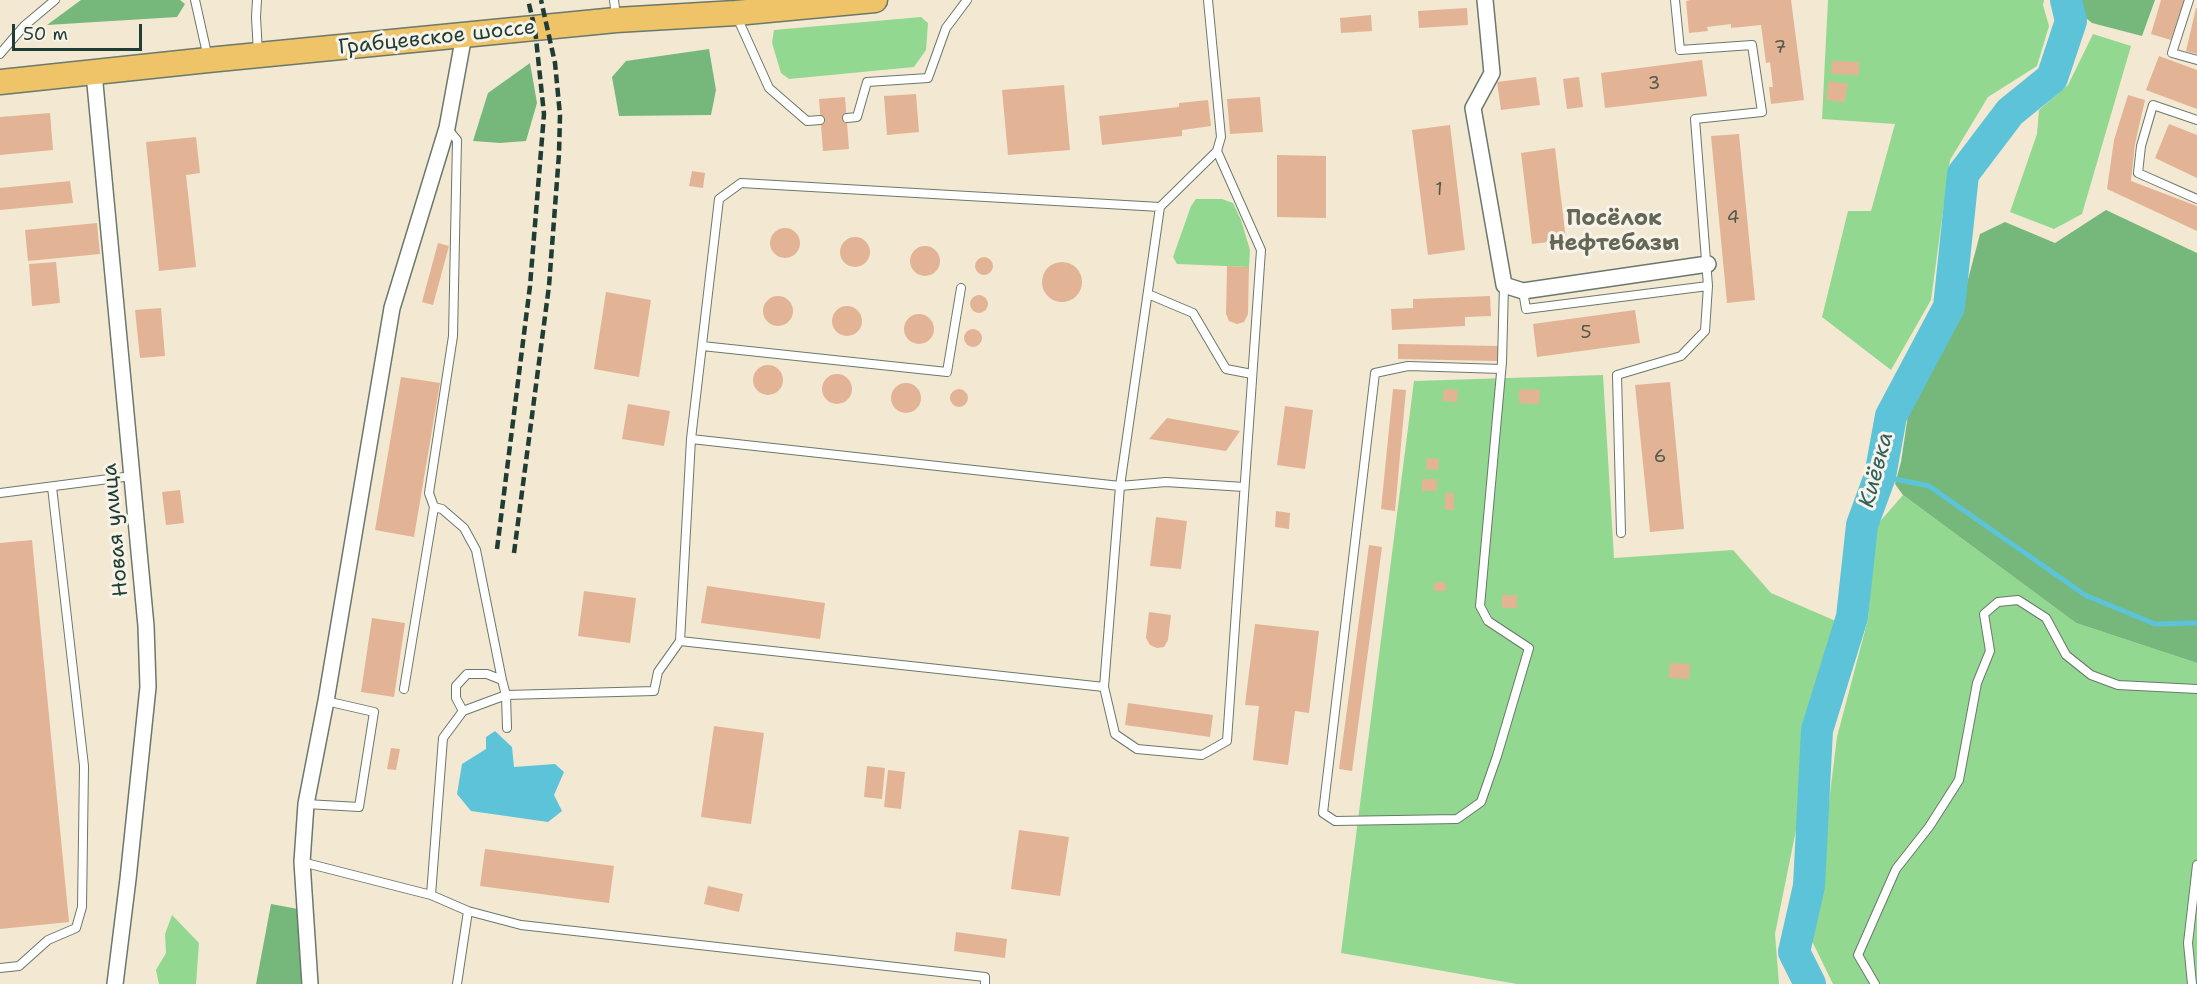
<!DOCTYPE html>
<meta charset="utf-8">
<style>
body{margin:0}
#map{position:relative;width:2197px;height:984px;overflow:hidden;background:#f3e8d2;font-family:"Shantell Sans",sans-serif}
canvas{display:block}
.scale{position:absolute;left:12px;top:24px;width:130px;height:27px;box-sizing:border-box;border:3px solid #1f3d34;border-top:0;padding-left:8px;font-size:18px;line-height:21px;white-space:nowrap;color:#1f3d34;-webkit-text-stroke:4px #f7f3e8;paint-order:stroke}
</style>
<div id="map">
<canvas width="2197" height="984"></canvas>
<div class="scale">50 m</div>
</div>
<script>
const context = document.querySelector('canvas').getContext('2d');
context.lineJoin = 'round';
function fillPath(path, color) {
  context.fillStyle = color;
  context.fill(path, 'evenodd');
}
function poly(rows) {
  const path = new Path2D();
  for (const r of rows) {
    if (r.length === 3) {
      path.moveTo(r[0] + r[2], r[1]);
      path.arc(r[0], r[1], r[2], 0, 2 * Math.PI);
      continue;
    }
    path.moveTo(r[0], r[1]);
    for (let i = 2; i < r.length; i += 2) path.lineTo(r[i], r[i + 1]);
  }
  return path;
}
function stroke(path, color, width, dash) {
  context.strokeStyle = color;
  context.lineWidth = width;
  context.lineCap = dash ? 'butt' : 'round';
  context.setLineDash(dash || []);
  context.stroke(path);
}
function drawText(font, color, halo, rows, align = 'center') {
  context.font = font + ' "Shantell Sans",sans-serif';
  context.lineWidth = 6;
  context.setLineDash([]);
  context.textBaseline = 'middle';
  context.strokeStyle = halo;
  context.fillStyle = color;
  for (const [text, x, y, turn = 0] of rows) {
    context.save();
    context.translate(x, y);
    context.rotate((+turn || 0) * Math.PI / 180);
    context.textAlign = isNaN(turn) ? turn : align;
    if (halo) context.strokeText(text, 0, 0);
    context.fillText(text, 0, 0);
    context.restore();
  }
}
const green = poly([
 [1828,0,2044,0,2043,5,2049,26,2037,66,1988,97,1950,160,1931,300,1891,370,1822,317,1848,211,1871,211,1895,124,1822,119],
 [921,17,928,23,926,50,914,67,789,79,781,73,772,43,774,30],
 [2093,34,2131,46,2082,214,2054,229,2010,212,2037,134,2039,110,2068,85],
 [1196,199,1222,199,1233,203,1241,220,1250,250,1249,267,1177,264,1173,257,1191,206],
 [1603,375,1614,558,1733,550,1771,593,1838,622,1775,934,1779,984,1517,984,1341,953,1414,381],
 [1903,495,2076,623,2197,663,2197,984,1833,984,1812,941,1837,737,1868,619,1876,526],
 [172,915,199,943,196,984,159,984,156,970,166,953,165,934]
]);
const forest = poly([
 [81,0,180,0,185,4,177,17,47,25],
 [2076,0,2155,0,2142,36,2092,23,2081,14],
 [709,49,716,90,711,115,619,116,612,77,626,61],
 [530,63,537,103,526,141,500,143,473,141,488,93],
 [2106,210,2197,253,2197,663,2076,623,1903,495,1895,484,1901,462,1908,415,1957,321,1980,234,2005,222,2055,243],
 [271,904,298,909,302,984,256,984]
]);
const water = poly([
 [495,731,512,747,514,767,555,764,564,772,554,795,562,811,548,822,471,811,457,794,462,764,486,749,486,737]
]);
const stream = poly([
 [1880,476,1929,486,2085,595,2155,624,2197,623]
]);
const river = poly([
 [1810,984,1794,952,1809,886,1817,730,1852,617,1862,525,1880,476,1891,416,1949,307,1963,174,2010,112,2052,78,2071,21,2066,0]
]);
const building = poly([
 [1690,0,1791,0,1804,100,1771,104,1769,87,1773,87,1770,62,1766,63,1761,25,1731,28,1731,24,1707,27,1708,31,1689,33,1686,1],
 [2161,0,2184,0,2171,40,2151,34],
 [1467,8,1468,25,1419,28,1418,11],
 [2196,8,2197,8,2197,54,2186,51],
 [1371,15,1372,31,1341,33,1340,18],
 [2159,56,2197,70,2197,109,2146,90],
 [1702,60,1707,96,1605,108,1601,73],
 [1832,61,1859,62,1859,75,1831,74],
 [1536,77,1540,105,1501,110,1497,82],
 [1579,77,1583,107,1567,109,1563,79],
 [1829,81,1848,84,1844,103,1826,99],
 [1064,85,1070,150,1008,155,1002,90],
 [916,94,919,132,887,135,884,96],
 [2128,95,2145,100,2135,144,2131,181,2197,206,2197,231,2107,189,2114,140],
 [845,97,849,149,823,151,819,99],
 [1260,97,1263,132,1230,134,1227,99],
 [1208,100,1211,126,1182,130,1182,136,1102,145,1099,116,1179,107,1179,103],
 [50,113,53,150,0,155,0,117],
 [2169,124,2197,135,2197,178,2155,158],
 [1450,125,1465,250,1428,255,1412,130],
 [1739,134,1755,300,1727,303,1711,136],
 [196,137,200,173,186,175,196,267,159,271,146,142],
 [1555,148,1566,240,1532,244,1521,153],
 [1277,155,1326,156,1326,218,1277,217],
 [692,171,705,173,703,188,689,186],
 [70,181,73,203,0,210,0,188],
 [97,223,100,254,28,261,25,230],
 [785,243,15],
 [855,252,15],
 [438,243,449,246,433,305,422,302],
 [925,261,15],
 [984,266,9],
 [56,262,60,303,32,306,29,264],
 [1062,282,20],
 [1227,266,1249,267,1248,314,1244,322,1237,324,1229,321,1226,314],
 [606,292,651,300,639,377,594,369],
 [979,304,9],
 [778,311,15],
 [1490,296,1491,316,1465,317,1465,326,1392,330,1391,309,1413,308,1413,299],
 [847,321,15],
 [161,308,165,356,140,358,135,310],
 [1635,310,1640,343,1537,357,1533,324],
 [919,329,15],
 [973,338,9],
 [1398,344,1498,346,1498,361,1398,359],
 [768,380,15],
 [837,389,15],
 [401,377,440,383,414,537,375,530],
 [1670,382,1684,529,1650,532,1635,385],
 [906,398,15],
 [1393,389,1406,390,1395,511,1381,509],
 [1444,389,1458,390,1457,402,1443,401],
 [1519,389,1540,390,1539,404,1519,403],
 [959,398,9],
 [628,404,670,411,664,446,622,439],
 [1285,406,1313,410,1305,469,1277,465],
 [1167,418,1240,431,1226,451,1149,439],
 [1427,458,1439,459,1438,470,1426,469],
 [1422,479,1437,479,1437,491,1422,491],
 [180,490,184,523,166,525,162,492],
 [1445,493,1454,493,1454,510,1445,510],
 [1276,511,1290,513,1289,529,1275,527],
 [1156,517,1187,521,1181,569,1150,566],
 [32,540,69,922,0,929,0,543],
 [1369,545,1382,547,1352,771,1339,769],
 [1434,582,1445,582,1446,591,1434,591],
 [707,586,825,603,820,639,701,623],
 [584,591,636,598,630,643,578,636],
 [1502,595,1517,595,1517,608,1502,608],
 [1149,612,1171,615,1168,640,1164,647,1157,648,1150,645,1146,638],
 [372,618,405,623,394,697,361,692],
 [1255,624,1319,631,1309,713,1295,711,1288,765,1253,760,1259,706,1245,705],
 [1670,663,1690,664,1689,679,1669,678],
 [1128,703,1213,715,1210,737,1125,725],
 [714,726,764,733,751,824,701,817],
 [391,748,400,749,396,770,387,769],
 [867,766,885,768,882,799,864,797],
 [888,770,905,772,901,809,884,807],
 [1019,830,1069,837,1060,896,1011,889],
 [485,849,614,866,609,903,480,886],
 [708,886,743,894,739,912,704,904],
 [956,932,1007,939,1005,958,954,951]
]);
const service = poly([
 [195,0,208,58],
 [257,0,256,17,258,53],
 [614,0,616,16],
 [1208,0,1221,137,1217,151,1160,207,1120,486,1104,687,1115,734,1137,749,1202,755,1227,741,1261,250,1217,151],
 [2189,0,2172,53,2197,60],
 [737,17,769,88,807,121,820,120],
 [0,54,24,26,55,0],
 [847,118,857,117,867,82,928,78,946,28,967,0],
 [2197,120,2153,105,2141,146,2138,173,2197,199],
 [1160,207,741,183,719,199,691,439,1120,486,1166,482,1244,487],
 [1523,291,1526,309,1708,286,1695,119,1762,112,1752,45,1680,50,1675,0],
 [1148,294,1193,313,1226,369,1252,374],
 [702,346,947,372,961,288],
 [1501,369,1408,366,1375,373,1323,813,1335,821,1457,819,1481,802,1497,756,1529,648,1488,621,1480,606,1502,362,1504,285],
 [691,439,680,641,1104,687],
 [0,493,132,476],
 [434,507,429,493,453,336,457,140,447,128],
 [1621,533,1617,375,1681,356,1705,331,1708,286],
 [404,689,434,507,442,509,464,528,476,550,502,680],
 [463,711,456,698,456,686,467,674,487,674,502,680,506,695,654,691,658,672,680,641],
 [306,804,359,807,374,712,326,701],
 [302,862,431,895,468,911,521,925,985,977,985,984],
 [431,895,443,738,463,711,506,695,507,728],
 [0,968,19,966,48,940,76,928,82,907,84,766,52,487],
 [457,984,468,911],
 [1875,984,1858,955,1896,869,1929,827,1959,780,1977,683,1990,651,1984,614,1998,602,2018,600,2046,618,2066,655,2091,675,2118,685,2197,689],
 [2192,984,2188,943,2197,865]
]);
const minor = poly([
 [1485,0,1492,73,1473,108,1504,285,1523,291,1708,264],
 [94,73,146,626,148,687,128,879,115,984],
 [310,984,302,862,306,804,326,701,392,308,447,128,464,35]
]);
const primary = poly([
 [0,82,208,60,616,20,736,13,875,0]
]);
const rail = poly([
 [497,549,530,286,544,114,535,29,528,0],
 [514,553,549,286,559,154,560,115,555,63,541,0]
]);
const numberNames = [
 ["7",1780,48],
 ["3",1654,84],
 ["1",1439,190],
 ["4",1733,218],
 ["5",1586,333],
 ["6",1660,457]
];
const streetNames = [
 ["Грабцевское шоссе",437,38,-6],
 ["Новая улица",116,530,-95]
];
const neighbourhoodNames = [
 ["Посёлок",1614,219],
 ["Нефтебазы",1614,244]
];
const waterNames = [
 ["Киёвка",1877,470,-75]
];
fillPath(green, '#93d891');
fillPath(forest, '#76b87b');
fillPath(water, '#5cc3d9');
stroke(stream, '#5cc3d9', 5);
stroke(river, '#5cc3d9', 32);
fillPath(building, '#e3b396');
stroke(service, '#69796b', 10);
stroke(minor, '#69796b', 18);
stroke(primary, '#69796b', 27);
stroke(service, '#fff', 8);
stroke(minor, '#fff', 15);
stroke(primary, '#efc469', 24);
stroke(rail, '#1f3d34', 4.5, [9, 4.5]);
drawText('18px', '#505a4c', null, numberNames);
drawText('21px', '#1f3d34', '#f7f3e8', streetNames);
drawText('bold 22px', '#646656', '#f7f3e8', neighbourhoodNames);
drawText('italic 22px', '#2e5e5d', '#f7f3e8', waterNames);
</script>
